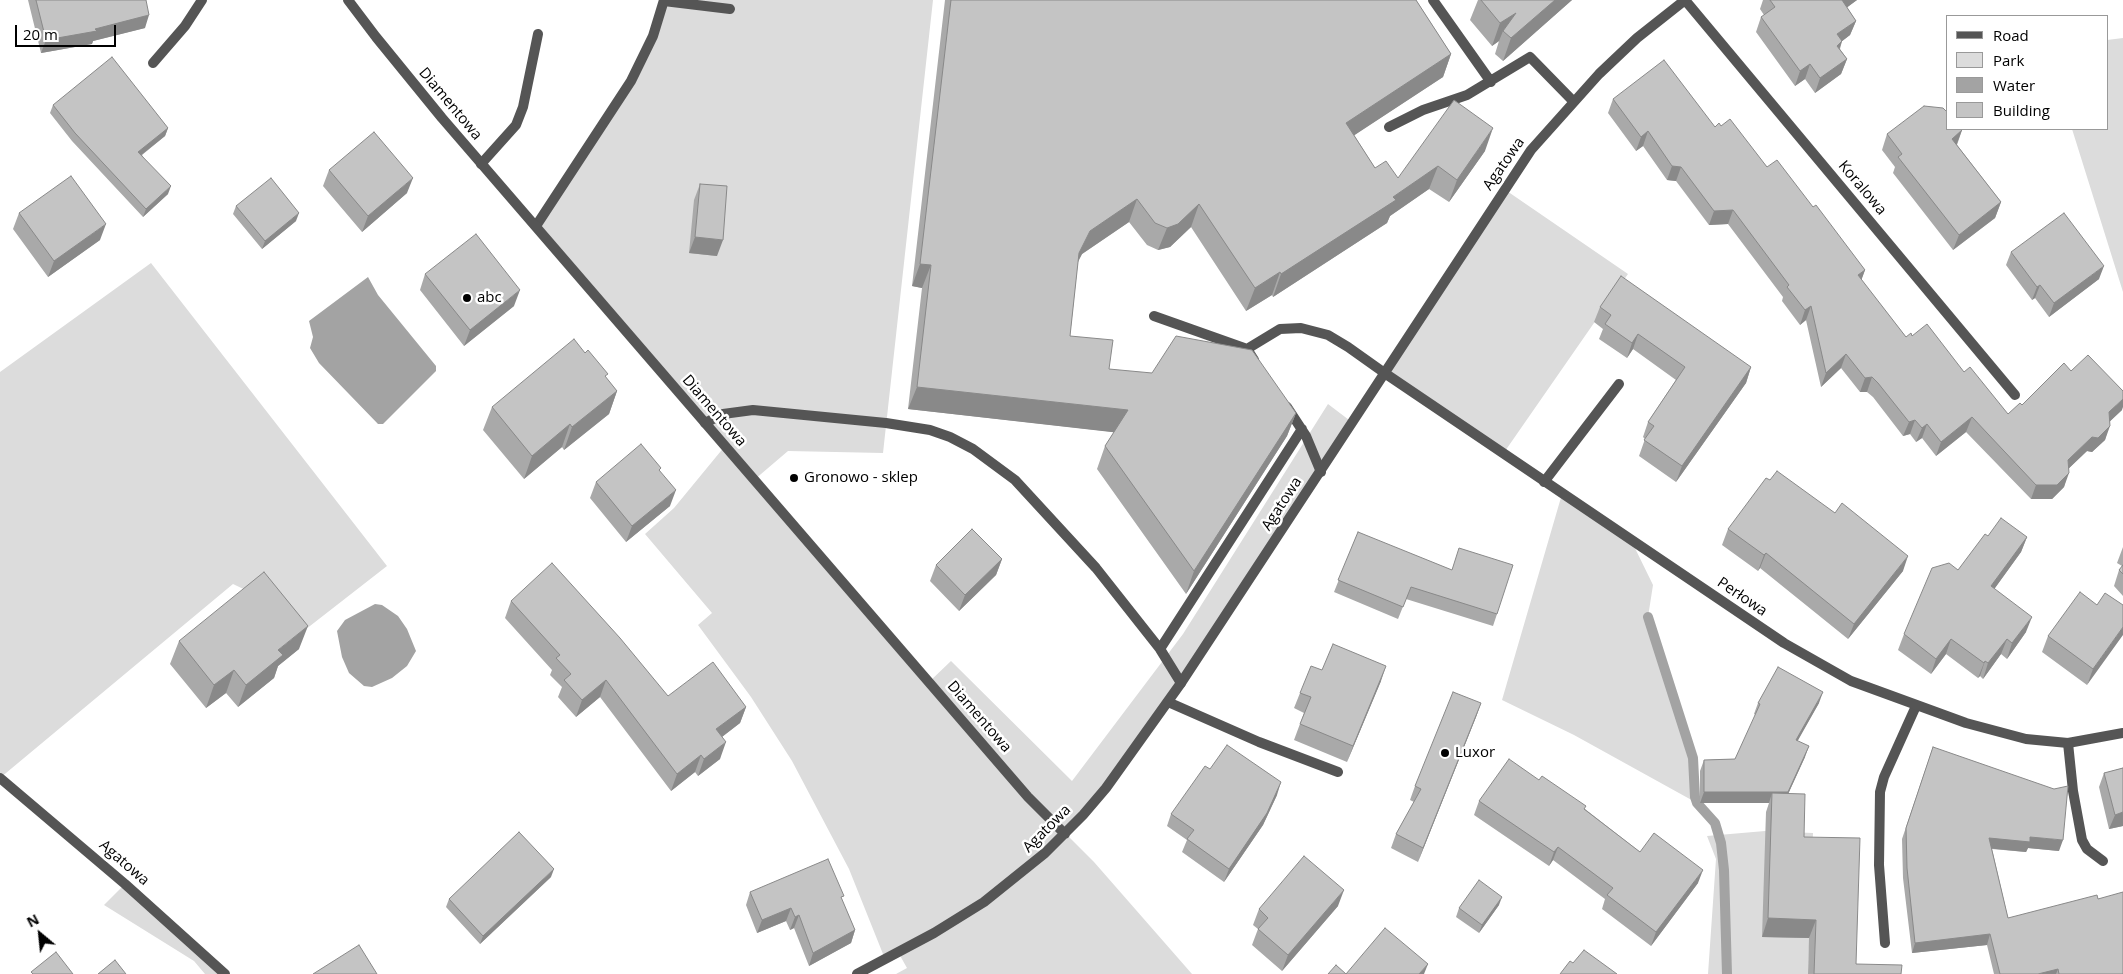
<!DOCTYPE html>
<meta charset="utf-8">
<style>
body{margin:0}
#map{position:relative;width:2123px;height:974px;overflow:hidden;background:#fff;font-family:"Open Sans",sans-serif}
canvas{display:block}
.legend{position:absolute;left:1946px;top:15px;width:162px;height:115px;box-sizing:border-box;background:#fff;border:1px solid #999;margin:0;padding:6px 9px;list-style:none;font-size:15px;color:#000}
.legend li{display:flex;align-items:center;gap:10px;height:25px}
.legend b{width:25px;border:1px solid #999}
.north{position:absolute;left:15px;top:909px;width:50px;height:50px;-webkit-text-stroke:4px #fff;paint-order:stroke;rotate:332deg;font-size:14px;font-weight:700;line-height:20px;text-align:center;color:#000}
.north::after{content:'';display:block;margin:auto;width:18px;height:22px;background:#000;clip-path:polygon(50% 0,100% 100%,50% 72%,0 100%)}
.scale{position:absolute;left:15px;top:25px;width:101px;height:22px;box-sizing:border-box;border:2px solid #000;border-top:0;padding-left:6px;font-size:15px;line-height:18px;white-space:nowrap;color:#000;-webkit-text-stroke:4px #fff;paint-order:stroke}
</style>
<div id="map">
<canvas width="2123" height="974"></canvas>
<ul class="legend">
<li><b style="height:6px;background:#555"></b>Road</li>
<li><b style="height:14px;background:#dcdcdc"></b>Park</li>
<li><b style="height:14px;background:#a3a3a3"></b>Water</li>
<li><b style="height:14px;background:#c4c4c4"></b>Building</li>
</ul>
<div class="north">N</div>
<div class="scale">20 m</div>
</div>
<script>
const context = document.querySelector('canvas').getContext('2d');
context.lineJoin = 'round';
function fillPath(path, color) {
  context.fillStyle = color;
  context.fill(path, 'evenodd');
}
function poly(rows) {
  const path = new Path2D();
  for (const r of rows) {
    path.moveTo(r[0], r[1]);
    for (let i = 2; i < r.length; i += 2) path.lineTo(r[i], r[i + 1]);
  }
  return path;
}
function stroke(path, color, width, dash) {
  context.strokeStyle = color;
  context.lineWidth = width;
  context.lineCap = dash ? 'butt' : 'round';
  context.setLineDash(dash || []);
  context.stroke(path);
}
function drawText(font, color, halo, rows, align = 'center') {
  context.font = font + ' "Open Sans",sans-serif';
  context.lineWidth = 5;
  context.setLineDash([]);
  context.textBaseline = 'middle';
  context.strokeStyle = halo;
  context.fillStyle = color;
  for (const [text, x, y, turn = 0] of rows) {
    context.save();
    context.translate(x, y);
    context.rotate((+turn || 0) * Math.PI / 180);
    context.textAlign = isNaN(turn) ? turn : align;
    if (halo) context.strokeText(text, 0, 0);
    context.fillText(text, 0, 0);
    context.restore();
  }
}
const green = poly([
 [664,0,933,0,883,453,788,451,754,480,929,682,951,661,1072,781,1183,634,1328,404,1353,423,1181,683,1066,834,1094,862,1192,974,896,974,907,968,898,952,885,959,849,869,792,761,751,697,698,625,712,613,645,534,674,508,725,446,536,226,622,96],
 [2123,38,2123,292,2072,129,2107,129,2107,40],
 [1504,189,1628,274,1503,454,1386,374],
 [151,263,387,566,292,640,256,595,233,584,0,778,0,372],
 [1562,494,1631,540,1653,585,1648,617,1693,758,1697,803,1574,735,1502,700],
 [1765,831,1813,833,1808,974,1708,974,1716,859,1707,836],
 [125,884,225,974,205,974,194,961,104,905]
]);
const water = poly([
 [368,277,378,295,436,366,436,371,383,424,378,424,319,363,310,348,313,337,309,321],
 [375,604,382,605,398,616,407,629,416,651,407,666,392,678,372,687,364,686,349,673,342,657,337,631,345,620]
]);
const stream = poly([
 [1648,617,1693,758,1695,797,1697,803,1715,823,1721,843,1724,870,1727,974]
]);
const service = poly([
 [1433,0,1491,82],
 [664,1,730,9],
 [153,63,185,26,202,0],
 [1389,127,1423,110,1467,95,1530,57,1573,101],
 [481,164,516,125,523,107,538,34],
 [536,226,631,81,653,36,664,0],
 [1154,316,1247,349,1254,360],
 [1247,349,1280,329,1301,328,1328,335,1348,347,1386,374],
 [1287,407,1306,436,1321,472],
 [705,423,723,414,753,410,886,423,930,430,950,437,973,449,1015,480,1096,568,1160,649,1181,683],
 [1544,482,1619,384],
 [1160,649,1302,429],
 [1168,702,1259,742,1338,772],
 [2068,743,2073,791,2082,840,2087,849,2103,861],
 [0,778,125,884,225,974],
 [1885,943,1879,865,1880,792,1884,777,1916,706]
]);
const minor = poly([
 [348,0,376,37,442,118,1028,797,1065,834],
 [1685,0,2015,395],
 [1386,374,1784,643,1851,681,1966,723,2026,739,2068,743,2123,733],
 [857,974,934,933,984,902,1045,853,1083,815,1106,788,1181,683,1531,150,1599,74,1637,38,1685,0]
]);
const wall = poly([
 [28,0,146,0,145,28,93,41,92,44,41,53],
 [945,0,1416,0,1451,54,1443,77,1354,135,1375,168,1398,178,1485,151,1449,202,1429,189,1390,216,1387,223,1273,297,1272,295,1246,311,1191,227,1170,247,1158,250,1147,245,1129,222,1082,254,1078,261,1070,336,1109,369,1296,413,1287,436,1186,594,1097,469,1105,446,1114,432,908,409,922,288,912,286],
 [1478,0,1572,0,1503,61,1495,54,1499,41,1492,46,1470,20],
 [1763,0,1857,0,1847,7,1856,21,1850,35,1842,41,1840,49,1847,59,1841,74,1815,93,1805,79,1795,86,1756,32,1761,17,1764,15,1760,9],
 [1613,99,1715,127,1721,126,1813,207,1865,270,1861,280,1906,337,1912,336,1964,372,2008,414,2071,371,2122,410,2110,421,2105,440,2092,452,2087,451,2069,468,2064,487,2052,499,2031,499,1966,432,1936,456,1922,438,1916,442,1910,434,1903,436,1873,397,1867,392,1860,392,1841,368,1821,387,1806,320,1800,325,1782,301,1783,297,1728,224,1709,225,1676,181,1667,180,1643,146,1636,151,1608,113],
 [53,105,168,128,165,136,142,155,168,194,143,217,72,141,50,113],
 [1962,130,1957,145,2001,202,1995,218,1953,250,1893,173,1895,167,1882,150,1887,134],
 [329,170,407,193,362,232,323,186],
 [700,184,717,256,689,253,694,200],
 [236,206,296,221,262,249,233,214],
 [19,213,100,240,48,277,13,229],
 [2011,252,2099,279,2049,317,2035,298,2032,300,2006,265],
 [425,274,514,306,464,346,420,290],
 [1600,307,1751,367,1746,383,1676,482,1639,456,1645,439,1643,437,1648,422,1676,380,1633,349,1627,358,1599,339,1603,329,1594,322],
 [585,353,617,391,609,414,564,450,562,447,524,479,483,430,492,407],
 [596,482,670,506,626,542,590,498],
 [1728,529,1903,571,1848,639,1760,568,1758,571,1722,545],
 [1358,532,1497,614,1493,626,1406,599,1398,619,1334,592],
 [1988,536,2027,537,2021,552,1994,589,2026,632,2007,659,2001,654,1983,679,1980,676,1978,678,1946,654,1931,674,1898,650,1904,634,1958,570],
 [2123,547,2123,596,2114,586,2119,570,2122,566,2117,563],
 [1002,559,996,575,959,611,930,581,936,565],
 [511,601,668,696,746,707,740,723,722,737,720,759,698,776,695,772,671,791,600,697,576,717,558,697,562,687,550,675,552,670,505,618],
 [2097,605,2123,605,2087,685,2042,652,2048,636],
 [179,641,299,649,278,666,274,678,238,707,226,693,206,708,170,664],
 [1322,670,1381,681,1347,762,1294,740,1304,713,1294,708,1300,693],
 [1481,703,1476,717,1418,862,1391,848,1396,834,1414,802,1410,800,1415,786],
 [1758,703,1819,703,1797,741,1805,757,1788,794,1804,837,1856,964,1901,974,1808,974,1809,938,1762,937,1766,812,1769,803,1700,803,1700,771,1704,760,1735,759,1756,715,1754,714],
 [1933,747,2059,851,2028,848,2026,852,1992,849,2008,918,2123,974,1994,974,1987,945,1912,953,1903,878,1902,839],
 [2123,768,2123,826,2109,829,2099,787,2104,773],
 [1210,769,1277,795,1263,825,1224,882,1182,852,1187,840,1167,826,1171,814],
 [1539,780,1585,809,1640,852,1698,883,1651,946,1602,909,1605,899,1553,860,1549,866,1474,815,1479,801],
 [551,877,480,944,446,907,449,899],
 [750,892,842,900,855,930,851,943,809,966,794,928,790,930,786,921,757,933,746,905],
 [1499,905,1479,933,1456,917,1459,908],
 [1338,906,1282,971,1252,945,1258,929,1253,925,1259,909]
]);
const shadedWall = poly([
 [1555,0,1572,0,1503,61,1511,38],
 [1842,0,1857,0,1837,15],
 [1516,13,1503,31,1499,41,1492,46,1500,23],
 [149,15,145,28,93,41,92,44,41,53,46,40],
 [1856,21,1850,35,1832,49,1837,34],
 [1842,41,1837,56,1837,46],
 [1451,54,1443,77,1338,146,1346,123],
 [1847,59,1841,74,1815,93,1820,78],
 [1810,64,1805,79,1795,86,1800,71],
 [168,128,165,136,135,160,138,152],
 [1493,128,1485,151,1449,202,1457,180],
 [1962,130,1956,146,1952,139],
 [1648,131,1643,146,1636,151,1641,137],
 [1438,166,1429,189,1390,216,1387,223,1273,297,1281,274],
 [1672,166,1681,167,1676,181,1667,180],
 [413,178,407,193,362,232,368,216],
 [171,186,168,194,143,217,146,209],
 [1137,199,1129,222,1082,254,1071,276,1079,253,1090,231],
 [2001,202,1995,218,1953,250,1959,235],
 [1199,204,1191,227,1170,247,1158,250,1167,228],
 [1733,210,1728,224,1709,225,1714,211],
 [299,213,296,221,262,249,265,241],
 [106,224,100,240,48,277,54,261],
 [695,237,723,240,717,256,689,253],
 [920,264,931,265,922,288,912,286],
 [2104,266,2099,279,2049,317,2054,303],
 [1865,270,1860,284,1858,275],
 [1280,272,1272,295,1246,311,1255,288],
 [2040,285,2035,298,2032,300,2037,287],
 [520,290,514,306,464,346,470,330],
 [1811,306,1806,320,1800,325,1805,310],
 [1638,334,1633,349,1627,358,1632,343],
 [1846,354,1841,368,1821,387,1826,373],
 [1751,367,1746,383,1676,482,1682,466],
 [1872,377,1867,392,1860,392,1865,378],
 [917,387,1128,410,1120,433,908,409],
 [617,391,609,414,564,450,572,427],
 [2123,399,2123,407,2122,410,2104,427,2109,412],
 [1296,413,1287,436,1186,594,1194,571],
 [1972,417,1966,432,1936,456,1941,442],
 [1915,420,1910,434,1903,436,1909,422],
 [570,424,562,447,524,479,532,456],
 [1927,424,1922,438,1916,442,1922,428],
 [2110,426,2105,440,2092,452,2087,451,2063,474,2068,460,2092,437],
 [2069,473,2064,487,2052,499,2031,499,2036,485],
 [676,490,670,506,626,542,632,526],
 [2027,537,2021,552,1985,602,1991,586],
 [1766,553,1760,568,1758,571,1764,555],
 [1908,556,1903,571,1848,639,1854,624],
 [1002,559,996,575,959,611,965,595],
 [2032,617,2026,632,2007,659,2012,643],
 [308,626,299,649,278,666,274,678,238,707,246,685,278,650],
 [2123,627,2123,635,2087,685,2093,669],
 [1951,639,1946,654,1931,674,1936,659],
 [2007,639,2001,654,1983,679,1988,663],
 [1985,661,1980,676,1978,678,1984,663],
 [1386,666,1381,681,1347,762,1353,746],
 [234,670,226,693,206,708,214,685],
 [606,680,600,697,576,717,582,700],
 [1823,692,1819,703,1792,751,1796,740],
 [1481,703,1476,717,1418,862,1423,848],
 [746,707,740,723,710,746,716,729],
 [726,742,720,759,698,776,704,759],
 [1809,746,1805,757,1784,803,1772,793,1769,803,1700,803,1704,792],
 [701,755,695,772,671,791,677,774],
 [1281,782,1277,795,1263,825,1224,882,1229,869],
 [2123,812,2123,826,2109,829,2115,815],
 [2030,837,2063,840,2059,851,2028,848,2026,852,1986,848,1989,838],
 [1558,847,1553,860,1549,866,1554,852],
 [554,869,551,877,480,944,483,936],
 [1703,870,1698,883,1651,946,1656,932],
 [1344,890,1338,906,1282,971,1288,955],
 [1502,897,1499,905,1479,933,1482,925],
 [791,908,786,921,757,933,762,920],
 [799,915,794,928,790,930,795,917],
 [1768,918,1816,920,1809,938,1762,937],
 [855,930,851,943,809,966,813,953],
 [1990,934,1987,945,1912,953,1915,943],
 [1428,964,1424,974,1419,974],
 [2058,969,2056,974,2038,974]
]);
const building = poly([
 [36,0,146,0,149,15,95,29,97,31,46,40,36,0],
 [951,0,1416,0,1451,54,1346,123,1375,168,1386,161,1398,178,1454,100,1493,128,1457,180,1438,166,1393,197,1396,200,1281,274,1280,272,1255,288,1199,204,1178,224,1167,228,1155,223,1137,199,1090,231,1079,253,1070,336,1113,340,1109,369,1152,373,1176,336,1252,350,1296,413,1194,571,1105,446,1128,410,917,387,931,265,920,264,951,0],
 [1481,0,1555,0,1511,38,1503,31,1516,13,1500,23,1481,0],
 [1770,0,1842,0,1856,21,1837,34,1842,41,1837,46,1847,59,1820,78,1810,64,1800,71,1761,17,1775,7,1770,0],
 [112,57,168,128,138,152,171,186,146,209,75,133,53,105,112,57],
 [1664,60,1715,127,1719,123,1721,126,1730,119,1767,167,1777,160,1813,207,1816,205,1865,270,1858,275,1906,337,1911,333,1912,336,1927,324,1964,372,1970,367,2008,414,2020,403,2022,405,2064,363,2071,371,2088,355,2123,391,2123,399,2109,412,2110,426,2098,438,2092,437,2068,460,2069,473,2057,485,2036,485,1972,417,1941,442,1927,424,1922,428,1915,420,1909,422,1878,383,1872,377,1865,378,1846,354,1826,373,1811,306,1805,310,1787,287,1789,285,1733,210,1714,211,1681,167,1672,166,1648,131,1641,137,1613,99,1664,60],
 [1924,106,1943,108,1947,112,1947,129,1960,129,1962,130,1952,139,2001,202,1959,235,1898,157,1902,154,1887,134,1924,106],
 [374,132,413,178,368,216,329,170,374,132],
 [71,176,106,224,54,261,19,213,71,176],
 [271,178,299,213,265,241,236,206,271,178],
 [700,184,727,186,723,240,695,237,700,184],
 [2064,213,2104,266,2054,303,2040,285,2037,287,2011,252,2064,213],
 [476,234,520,290,470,330,425,274,476,234],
 [1621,276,1751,367,1682,466,1644,440,1654,426,1648,422,1685,367,1638,334,1632,343,1605,324,1611,315,1600,307,1621,276],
 [574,339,585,353,588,350,608,374,605,376,617,391,572,427,570,424,532,456,492,407,574,339],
 [641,444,661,468,659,470,676,490,632,526,596,482,641,444],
 [1777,471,1835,513,1842,503,1908,556,1854,624,1766,553,1764,555,1728,529,1766,478,1770,480,1777,471],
 [2001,518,2027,537,1991,586,2032,617,2012,643,2007,639,1988,663,1985,661,1984,663,1951,639,1936,659,1904,634,1932,568,1949,563,1958,570,1985,534,1988,536,2001,518],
 [972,529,1002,559,965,595,936,565,972,529],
 [1358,532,1452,570,1459,548,1513,565,1497,614,1411,587,1403,607,1338,580,1358,532],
 [552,563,620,638,668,696,713,662,746,707,716,729,726,742,704,759,701,755,677,774,606,680,582,700,564,680,571,674,556,658,560,655,511,601,552,563],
 [2123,565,2123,574,2119,570,2123,565],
 [264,572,308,626,278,650,283,655,246,685,234,670,214,685,179,641,264,572],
 [2080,592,2097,605,2105,593,2123,605,2123,627,2093,669,2048,636,2080,592],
 [1333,644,1386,666,1353,746,1300,724,1311,697,1300,693,1311,666,1322,670,1333,644],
 [1778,667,1823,692,1796,740,1809,746,1788,792,1704,792,1704,760,1735,759,1760,704,1758,703,1778,667],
 [1453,692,1481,703,1423,848,1396,834,1421,789,1415,786,1453,692],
 [1227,745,1281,782,1267,813,1229,869,1187,839,1194,830,1171,814,1205,766,1210,769,1227,745],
 [1933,747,2054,789,2068,786,2063,840,2030,837,2030,842,1989,838,2008,918,2097,895,2098,899,2123,892,2123,974,2059,974,2058,969,2038,974,2000,974,1990,934,1915,943,1907,868,1906,828,1933,747],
 [1509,759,1539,780,1542,776,1586,806,1584,809,1640,852,1654,833,1703,870,1656,932,1607,895,1613,888,1558,847,1554,852,1479,801,1509,759],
 [2123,768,2123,812,2115,815,2104,773,2123,768],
 [1772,793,1805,794,1804,837,1860,838,1856,964,1902,965,1901,974,1814,974,1816,920,1768,918,1772,793],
 [519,832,554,869,483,936,449,899,519,832],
 [1304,856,1344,890,1288,955,1258,929,1268,918,1259,909,1304,856],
 [828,859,844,896,841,897,855,930,813,953,799,915,795,917,791,908,762,920,750,892,828,859],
 [1479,880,1502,897,1482,925,1459,908,1479,880],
 [1385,928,1428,964,1419,974,1346,974,1385,928],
 [359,945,377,974,313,974,359,945],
 [1584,950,1617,974,1560,974,1570,961,1573,963,1584,950],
 [56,952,73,974,33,974,31,972,56,952],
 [115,960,126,974,98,974,115,960],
 [1336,965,1346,974,1328,974,1336,965]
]);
const markers = [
 [467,298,5,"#000"],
 [794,478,5,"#000"],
 [1445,753,5,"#000"]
];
const streetNames = [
 ["Diamentowa",450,104,50],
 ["Agatowa",1504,164,-55],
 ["Koralowa",1862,188,50],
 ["Diamentowa",714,411,49],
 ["Agatowa",1282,504,-57],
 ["Perłowa",1742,597,34],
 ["Diamentowa",979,717,49],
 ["Agatowa",1047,829,-45],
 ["Agatowa",124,863,41]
];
const poiNames = [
 ["abc",477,298],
 ["Gronowo - sklep",804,478],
 ["Luxor",1455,753]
];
fillPath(green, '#dcdcdc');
fillPath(water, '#a3a3a3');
stroke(stream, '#a3a3a3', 10);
stroke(service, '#555', 10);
stroke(minor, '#555', 10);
fillPath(wall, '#a9a9a9');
fillPath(shadedWall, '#898989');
fillPath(building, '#c4c4c4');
stroke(building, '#898989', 1);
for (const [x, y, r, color] of markers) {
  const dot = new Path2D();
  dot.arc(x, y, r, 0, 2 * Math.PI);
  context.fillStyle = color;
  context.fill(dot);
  stroke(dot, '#fff', 2);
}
drawText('15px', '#000', '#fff', streetNames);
drawText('15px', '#000', '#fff', poiNames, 'left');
</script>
